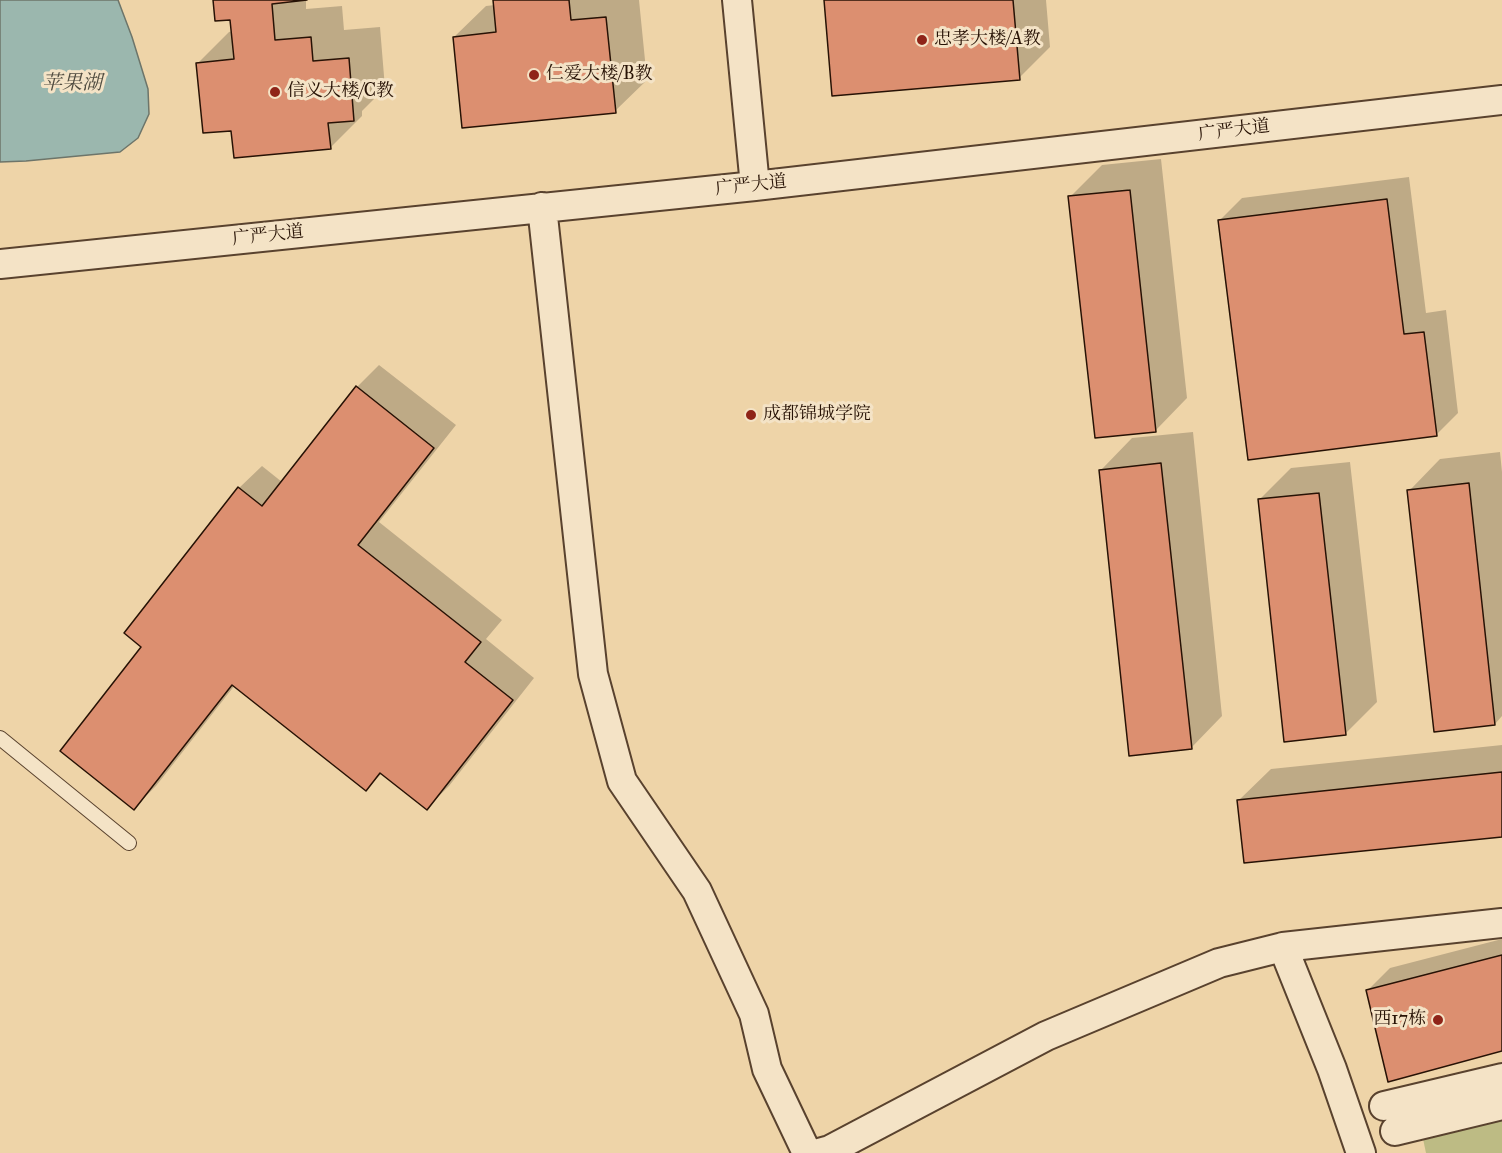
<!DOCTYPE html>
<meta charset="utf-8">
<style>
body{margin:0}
canvas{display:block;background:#eed4a8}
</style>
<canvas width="1502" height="1153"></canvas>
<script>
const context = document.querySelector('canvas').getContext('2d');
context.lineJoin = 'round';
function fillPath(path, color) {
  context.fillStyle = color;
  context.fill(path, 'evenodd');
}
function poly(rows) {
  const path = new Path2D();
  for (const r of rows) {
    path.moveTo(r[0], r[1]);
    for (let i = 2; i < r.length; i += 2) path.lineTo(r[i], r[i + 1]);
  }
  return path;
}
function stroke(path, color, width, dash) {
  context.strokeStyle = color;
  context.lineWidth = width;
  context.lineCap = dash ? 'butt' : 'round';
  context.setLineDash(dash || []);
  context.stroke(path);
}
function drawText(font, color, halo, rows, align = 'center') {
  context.font = font + ' "IM FELL Great Primer","Noto Serif SC",serif';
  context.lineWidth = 6;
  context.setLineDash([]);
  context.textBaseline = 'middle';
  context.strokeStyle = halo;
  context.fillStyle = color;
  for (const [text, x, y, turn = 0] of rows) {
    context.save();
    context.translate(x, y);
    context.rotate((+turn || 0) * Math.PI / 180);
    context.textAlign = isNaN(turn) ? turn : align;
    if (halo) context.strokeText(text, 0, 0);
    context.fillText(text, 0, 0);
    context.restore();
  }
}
const green = poly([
 [1502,1116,1502,1153,1426,1153,1422,1134]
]);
const water = poly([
 [0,0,118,0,132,37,148,89,149,114,138,138,120,152,26,161,0,162,0,0]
]);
const shadow = poly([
 [214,0,306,0,306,9,342,6,344,30,380,27,385,88,362,111,362,116,330,148,198,63,229,32,233,31,232,18],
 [494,0,639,0,647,80,615,111,454,37,486,6,495,5],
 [825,0,1046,0,1050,47,1019,78],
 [1161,159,1187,398,1156,430,1070,197,1102,165],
 [1409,177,1426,313,1446,310,1458,413,1436,435,1220,220,1242,198],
 [379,365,456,425,379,522,502,620,486,639,534,678,449,786,427,808,382,773,366,789,235,685,156,786,134,808,143,647,126,633,239,488,262,466,282,482,357,387],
 [1193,432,1222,716,1191,748,1101,470,1132,438],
 [1500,452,1502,472,1502,716,1495,724,1409,491,1440,459],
 [1350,462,1377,702,1345,734,1259,500,1291,468],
 [1502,745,1502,835,1239,800,1271,769],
 [1502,939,1502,1049,1368,990,1390,968]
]);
const building = poly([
 [213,0,307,0,272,4,275,40,311,37,313,61,349,58,354,121,328,123,331,149,234,158,231,131,203,133,196,63,234,59,230,20,215,21,213,0],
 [493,0,569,0,571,20,606,17,616,113,462,128,453,37,496,32,493,0],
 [824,0,1013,0,1020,80,832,96,824,0],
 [1130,190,1156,432,1095,438,1068,196,1130,190],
 [1387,199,1404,334,1424,332,1437,436,1248,460,1218,220,1387,199],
 [356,386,434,448,358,545,481,642,465,662,513,700,427,810,380,773,366,791,232,685,134,810,60,751,141,647,124,633,238,487,262,506,356,386],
 [1161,463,1192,749,1129,756,1099,470,1161,463],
 [1469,483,1495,725,1434,732,1407,490,1469,483],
 [1319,493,1346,735,1284,742,1258,499,1319,493],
 [1502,772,1502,837,1244,863,1237,800,1502,772],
 [1502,955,1502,1051,1388,1082,1366,990,1502,955]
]);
const lane = poly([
 [0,738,129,843]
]);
const street = poly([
 [737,0,755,186],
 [542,207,593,674,622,781,697,891,754,1014,767,1069,807,1153],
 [0,264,755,186,1502,100],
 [1283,947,1502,923],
 [1384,1106,1502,1078],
 [1395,1131,1502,1105],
 [819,1153,830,1150,1046,1036,1219,963,1283,947,1332,1069,1361,1153]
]);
const markers = [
 [922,40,6,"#8f2418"],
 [534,75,6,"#8f2418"],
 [275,92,6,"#8f2418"],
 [751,415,6,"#8f2418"],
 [1438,1020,6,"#8f2418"]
];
const poiNames = [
 ["忠孝大楼/A教",934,40],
 ["仁爱大楼/B教",546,75],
 ["信义大楼/C教",287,92],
 ["成都锦城学院",763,415],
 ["西17栋",1426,1020,"right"]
];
const streetNames = [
 ["广严大道",1234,131,-7],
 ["广严大道",751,186,-6],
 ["广严大道",268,236,-6]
];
const waterNames = [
 ["苹果湖",72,84]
];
fillPath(green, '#bdbb84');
fillPath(water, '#9bb7ae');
stroke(water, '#6d756a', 1.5);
fillPath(shadow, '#0003');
fillPath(building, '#dc8f70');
stroke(building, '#271205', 1.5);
stroke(lane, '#59422e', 16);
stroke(street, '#59422e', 32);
stroke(lane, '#f4e3c6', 14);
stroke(street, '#f4e3c6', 28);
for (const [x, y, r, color] of markers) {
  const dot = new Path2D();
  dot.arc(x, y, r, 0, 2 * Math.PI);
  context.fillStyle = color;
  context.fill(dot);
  stroke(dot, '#f4e3c6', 2);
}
drawText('18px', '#271205', '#f4e3c6', poiNames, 'left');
drawText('18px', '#271205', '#f4e3c6', streetNames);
drawText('italic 20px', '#504c40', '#f4e3c6', waterNames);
</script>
